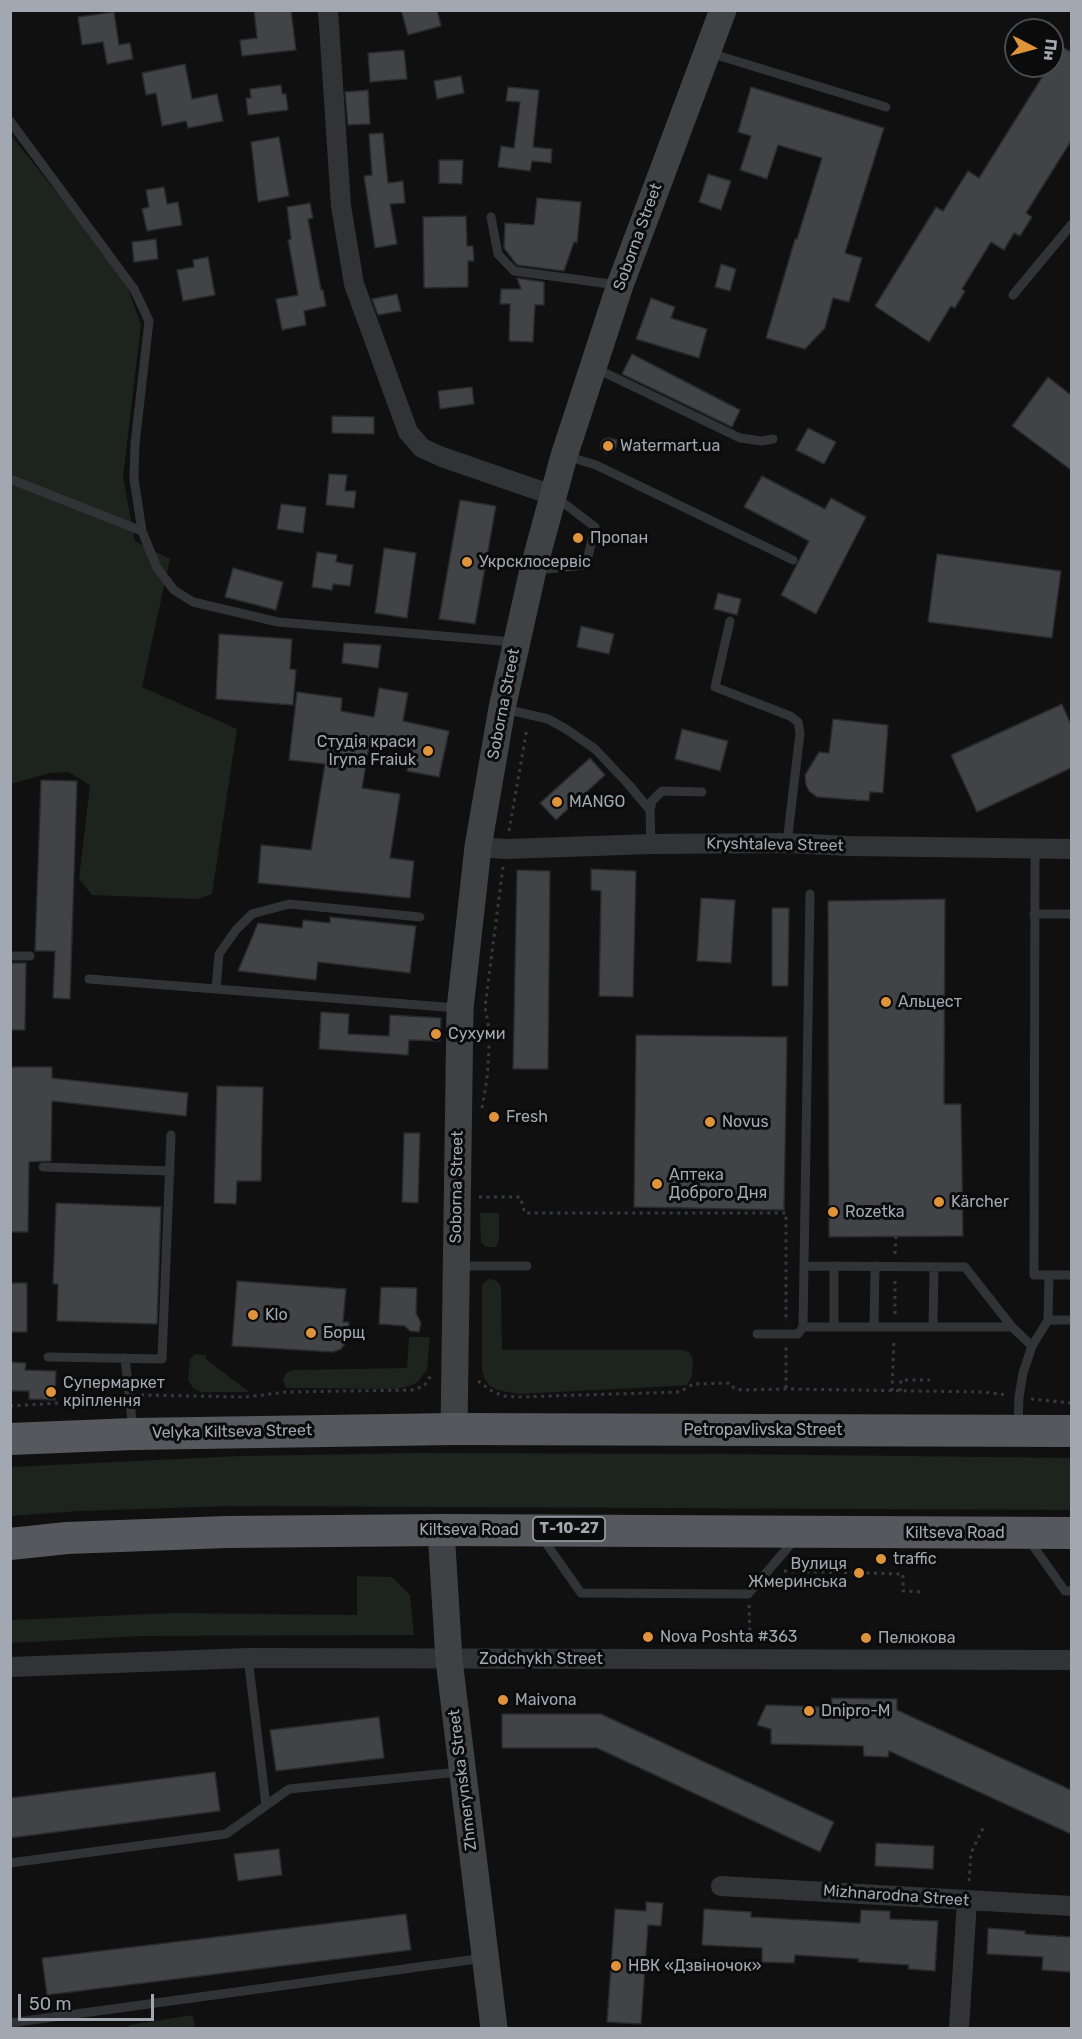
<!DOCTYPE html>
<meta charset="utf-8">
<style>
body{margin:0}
#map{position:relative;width:1082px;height:2039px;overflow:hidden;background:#101011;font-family:Rubik,sans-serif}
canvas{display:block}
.frame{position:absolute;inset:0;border:12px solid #a2a8b1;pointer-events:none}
.north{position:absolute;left:1004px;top:18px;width:60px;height:60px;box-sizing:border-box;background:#0b0b0c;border:2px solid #474a4e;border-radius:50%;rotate:96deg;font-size:16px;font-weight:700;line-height:24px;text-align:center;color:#a2a8b1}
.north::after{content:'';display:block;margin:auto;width:21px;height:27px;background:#df933a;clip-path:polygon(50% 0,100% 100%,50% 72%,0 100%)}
.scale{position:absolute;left:18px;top:1994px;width:136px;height:27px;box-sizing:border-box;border:3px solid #a2a8b1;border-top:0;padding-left:8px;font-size:18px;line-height:21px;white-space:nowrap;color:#a2a8b1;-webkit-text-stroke:4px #0b0b0c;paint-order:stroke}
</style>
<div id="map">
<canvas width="1082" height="2039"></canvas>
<div class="frame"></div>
<div class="north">Пн</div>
<div class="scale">50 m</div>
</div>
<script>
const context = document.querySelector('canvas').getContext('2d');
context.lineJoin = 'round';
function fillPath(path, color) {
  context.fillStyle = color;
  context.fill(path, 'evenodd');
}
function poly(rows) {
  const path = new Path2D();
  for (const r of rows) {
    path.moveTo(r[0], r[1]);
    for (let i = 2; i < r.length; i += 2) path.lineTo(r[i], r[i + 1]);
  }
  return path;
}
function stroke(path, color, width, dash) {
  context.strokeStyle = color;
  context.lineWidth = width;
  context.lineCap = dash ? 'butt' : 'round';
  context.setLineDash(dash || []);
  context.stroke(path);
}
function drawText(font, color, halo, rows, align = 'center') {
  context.font = font + ' Rubik,sans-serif';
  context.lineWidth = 6;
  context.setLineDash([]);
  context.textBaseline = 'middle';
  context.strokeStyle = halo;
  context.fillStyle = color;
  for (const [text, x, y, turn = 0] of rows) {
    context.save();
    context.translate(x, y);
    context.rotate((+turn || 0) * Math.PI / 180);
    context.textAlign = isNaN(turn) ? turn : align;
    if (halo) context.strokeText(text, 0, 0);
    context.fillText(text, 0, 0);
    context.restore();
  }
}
const green = poly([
 [10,134,124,277,141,325,123,477,135,541,170,559,142,687,237,729,212,894,197,899,92,895,79,879,90,785,68,772,50,773,11,784],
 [480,1213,499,1213,499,1239,496,1247,486,1247,481,1242],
 [488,1279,494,1280,499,1283,501,1288,502,1350,683,1350,689,1352,693,1359,692,1376,687,1385,673,1386,519,1394,497,1390,489,1385,484,1377,482,1368,482,1285],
 [409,1337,430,1337,427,1369,418,1382,409,1386,397,1389,286,1388,283,1379,286,1373,294,1370,407,1368],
 [195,1354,206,1355,206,1359,249,1392,201,1392,193,1388,188,1380,190,1359],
 [418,1453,737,1454,1071,1458,1071,1510,233,1506,79,1511,11,1516,11,1467,240,1456],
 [357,1576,392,1577,410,1595,414,1635,141,1636,11,1643,11,1620,174,1613,357,1615],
 [193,2015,195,2028,129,2028,129,2025]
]);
const building = poly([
 [254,10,291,10,296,50,242,56,240,40,257,38,254,10],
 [401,10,437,10,441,26,408,35,401,10],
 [114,12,119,45,130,43,133,59,107,64,103,42,82,45,78,17,114,12],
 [1061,46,1071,52,1071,141,1026,213,1032,217,1020,236,1014,233,1004,250,991,242,962,289,965,291,955,308,951,306,929,342,875,306,936,207,943,211,968,171,979,178,1049,66,1052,66,1052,61,1061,46],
 [404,50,407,79,370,82,368,53,404,50],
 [185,64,192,99,217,94,223,121,188,128,186,121,162,126,156,93,146,95,142,73,185,64],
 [461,76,464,93,437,99,434,81,461,76],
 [281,85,282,94,286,94,288,110,248,115,246,98,251,98,250,89,281,85],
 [508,87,539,90,533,147,552,149,551,163,532,161,530,171,498,167,501,146,514,148,520,102,506,101,508,87],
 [751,87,884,128,845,253,862,258,849,302,833,298,825,328,805,349,766,338,795,239,797,239,822,158,778,145,767,179,740,170,751,136,738,132,751,87],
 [368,90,370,124,348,125,345,92,368,90],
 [383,133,388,183,403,181,405,203,390,204,397,244,375,248,364,176,372,175,369,134,383,133],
 [279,137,289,196,258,202,251,142,279,137],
 [439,160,463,160,462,184,439,183,439,160],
 [708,174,731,181,721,210,699,202,708,174],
 [164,187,167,204,178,202,182,225,147,231,142,209,149,207,146,190,164,187],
 [537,198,581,202,577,243,574,242,564,271,517,265,504,248,505,223,534,225,537,198],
 [310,203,313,218,308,219,321,290,323,290,326,306,304,311,306,325,282,330,276,299,298,295,288,240,291,239,287,207,310,203],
 [466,216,467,246,473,246,474,261,468,261,468,287,424,288,423,217,466,216],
 [156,239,158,259,134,262,132,242,156,239],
 [208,257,215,295,183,301,177,270,194,267,193,260,208,257],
 [721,264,736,269,730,291,715,287,721,264],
 [517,278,544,282,544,305,535,305,533,342,509,341,510,304,500,304,501,289,521,289,517,278],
 [397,294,401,311,378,315,372,299,397,294],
 [651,298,675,307,671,318,707,329,699,358,636,339,651,298],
 [632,354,740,410,732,427,622,374,632,354],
 [1048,377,1071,395,1071,470,1012,426,1048,377],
 [472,387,474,404,440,409,438,391,472,387],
 [332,416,374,417,374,434,332,433,332,416],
 [808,428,836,442,824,464,796,450,808,428],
 [609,438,617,440,616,447,613,451,606,453,601,448,601,443,604,439,609,438],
 [329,474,347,475,345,491,356,491,354,508,326,505,329,474],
 [762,476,825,509,831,498,866,517,816,614,781,595,809,541,744,507,762,476],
 [460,500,496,506,475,624,439,619,460,500],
 [281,504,306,507,303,533,277,529,281,504],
 [384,548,416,553,407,618,375,613,384,548],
 [317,552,337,555,336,562,353,565,350,586,333,584,332,590,312,587,317,552],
 [937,554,1061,571,1052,638,928,622,937,554],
 [233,568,283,582,276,610,225,597,233,568],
 [718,593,741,599,737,615,714,609,718,593],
 [581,626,614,634,609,654,577,647,581,626],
 [219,634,292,639,290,669,296,670,293,705,216,699,219,634],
 [344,643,381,645,378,668,342,663,344,643],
 [379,688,408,693,403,721,449,731,439,777,407,771,412,747,370,740,362,788,400,794,390,858,414,861,410,898,258,883,261,845,311,850,325,764,289,760,297,692,342,698,341,711,374,717,379,688],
 [1062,704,1071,725,1071,768,977,812,951,755,1062,704],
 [833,719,888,725,883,793,870,792,869,801,817,797,809,791,806,785,805,775,819,752,829,753,833,719],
 [682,729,728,741,720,771,675,759,682,729],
 [590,758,605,775,556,820,540,803,590,758],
 [41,780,77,781,70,999,53,998,55,951,35,951,41,780],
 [591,869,636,871,633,997,599,996,601,891,591,890,591,869],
 [517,870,550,871,548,1069,513,1069,517,870],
 [701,898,735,900,731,963,697,961,701,898],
 [945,899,944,1104,961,1104,963,1236,829,1237,828,901,945,899],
 [772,908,789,908,788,986,772,986,772,908],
 [330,917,416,926,410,973,318,962,316,980,238,971,258,923,302,928,303,920,330,923,330,917],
 [10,963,26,963,25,1030,10,1030,10,963],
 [321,1012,349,1014,348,1034,389,1036,390,1015,441,1018,440,1041,409,1040,408,1055,319,1049,321,1012],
 [636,1035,787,1037,784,1210,634,1207,636,1035],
 [10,1067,52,1067,52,1078,188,1093,186,1116,52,1101,51,1161,29,1162,28,1232,10,1232,10,1067],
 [217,1086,263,1087,261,1181,237,1181,236,1204,214,1203,217,1086],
 [404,1133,420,1133,418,1203,402,1202,404,1133],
 [56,1203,161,1207,157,1324,57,1321,58,1284,53,1284,56,1203],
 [237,1281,346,1289,343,1322,349,1322,346,1342,341,1349,333,1352,232,1346,237,1281],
 [10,1283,27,1283,27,1332,10,1332,10,1283],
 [381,1287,417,1288,416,1313,421,1323,419,1332,410,1331,405,1326,379,1324,381,1287],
 [11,1362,26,1363,25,1370,56,1371,55,1400,29,1399,29,1391,10,1391,11,1362],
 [832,1698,897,1699,897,1710,1071,1790,1071,1834,889,1751,888,1757,864,1756,863,1746,771,1744,771,1729,757,1725,766,1705,831,1707,832,1698],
 [502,1714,601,1714,834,1822,820,1852,597,1748,502,1748,502,1714],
 [379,1717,384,1758,276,1771,270,1730,379,1717],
 [215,1772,220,1811,10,1838,10,1798,215,1772],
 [876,1843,934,1846,933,1869,875,1866,876,1843],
 [279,1849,282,1875,238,1881,234,1854,279,1849],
 [646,1902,663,1903,661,1926,648,1925,641,2024,607,2022,615,1909,646,1911,646,1902],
 [704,1909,751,1912,751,1917,860,1923,861,1910,890,1911,890,1919,938,1921,935,1971,908,1969,909,1965,858,1962,859,1959,795,1955,794,1963,762,1962,762,1948,702,1945,704,1909],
 [406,1914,411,1950,47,1995,42,1958,406,1914],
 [988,1928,1025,1931,1025,1934,1071,1937,1071,1972,1042,1970,1043,1957,987,1954,988,1928]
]);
const path = poly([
 [509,831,527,728],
 [482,1108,487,1079,489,1049,488,1023,485,1007,503,867],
 [479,1197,520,1197,525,1213,786,1213,786,1322],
 [895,1254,896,1236],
 [895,1314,895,1279],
 [478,1381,492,1391,503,1396,517,1397,680,1392,693,1384,730,1383,734,1388,742,1390,786,1389,983,1392,1007,1395],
 [786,1388,786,1347],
 [892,1391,894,1339],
 [900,1391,901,1380,930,1380],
 [141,1395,246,1397,286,1392,413,1390,424,1386,432,1374],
 [1031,1399,1072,1403],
 [10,1406,75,1402,116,1397],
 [784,1571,903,1574,903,1591,922,1592],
 [749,1605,750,1641],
 [969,1881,971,1853,984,1826]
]);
const service = poly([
 [710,53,886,107],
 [10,121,134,289,149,321,135,444,134,479,142,531,157,568,174,590,193,602,278,622,513,642],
 [491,217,498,254,514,271,618,285],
 [1013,295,1072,224],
 [595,368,740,438,762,441,773,439],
 [566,456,596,465,793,560],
 [10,479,142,531],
 [537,570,586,565,595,527,557,498],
 [730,621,715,687,790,716,798,722,800,733,787,843],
 [505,709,548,719,566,729,595,749,629,785,650,810],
 [651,844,650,810,652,801,662,791,702,792],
 [1035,849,1034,1275,1072,1275],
 [1034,914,1072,914],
 [10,956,30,956],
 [89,979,457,1008],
 [216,989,219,954,236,930,252,914,289,904,420,917],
 [43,1167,170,1171],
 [458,1266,527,1266],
 [804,1266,810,894],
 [834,1266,834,1327],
 [1048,1320,1072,1320],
 [803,1327,1012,1327],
 [874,1327,875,1266],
 [933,1327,934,1267],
 [757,1334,798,1334,803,1327,804,1266,965,1267,1012,1327,1032,1346],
 [48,1357,162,1359,171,1135],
 [125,1358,133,1429],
 [1018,1426,1019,1397,1023,1373,1032,1346,1048,1320,1049,1275],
 [541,1536,581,1593,748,1594,796,1538],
 [1029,1540,1065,1591,1072,1591],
 [248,1658,266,1805],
 [10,1863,226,1834,289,1789,459,1772],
 [10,2023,484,1958]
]);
const minor = poly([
 [328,10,341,206,354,284,408,432,422,448,442,457,552,495],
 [478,847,506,849,651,844,787,843,849,846,1072,849],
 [10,1667,248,1658,1072,1660],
 [721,1886,1072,1906],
 [959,2028,967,1901]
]);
const secondary = poly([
 [454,1429,460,1009,478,847,502,708,533,570,564,456,620,285,723,10],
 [441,1530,449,1660,494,2028]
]);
const trunk = poly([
 [10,1439,133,1434,454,1429,1072,1431],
 [10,1544,67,1538,226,1532,441,1530,1072,1533]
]);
const markers = [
 [608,446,6,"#df933a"],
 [578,538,6,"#df933a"],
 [467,562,6,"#df933a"],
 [428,751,6,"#df933a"],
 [557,802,6,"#df933a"],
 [886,1002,6,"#df933a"],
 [436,1034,6,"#df933a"],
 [494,1117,6,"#df933a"],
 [710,1122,6,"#df933a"],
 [657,1184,6,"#df933a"],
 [939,1202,6,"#df933a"],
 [833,1212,6,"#df933a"],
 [253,1315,6,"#df933a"],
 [311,1333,6,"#df933a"],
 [51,1392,6,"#df933a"],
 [881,1559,6,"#df933a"],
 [859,1573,6,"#df933a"],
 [648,1637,6,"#df933a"],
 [866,1638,6,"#df933a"],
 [503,1700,6,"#df933a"],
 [809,1711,6,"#df933a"],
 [616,1966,6,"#df933a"]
];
const shields = [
 [569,1529,72]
];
const shieldNames = [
 ["Т-10-27",569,1529]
];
const streetNames = [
 ["Soborna Street",638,237,-70],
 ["Soborna Street",504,704,-79],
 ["Kryshtaleva Street",775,845,1],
 ["Soborna Street",457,1187,-89],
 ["Petropavlivska Street",763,1430],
 ["Velyka Kiltseva Street",232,1432,-1],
 ["Kiltseva Road",469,1530],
 ["Kiltseva Road",955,1533],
 ["Zodchykh Street",541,1659],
 ["Zhmerynska Street",463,1780,-97],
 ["Mizhnarodna Street",896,1896,4]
];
const poiNames = [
 ["Watermart.ua",620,446],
 ["Пропан",590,538],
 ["Укрсклосервіс",479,562],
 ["Студія краси",416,742,"right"],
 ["Iryna Fraiuk",416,760,"right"],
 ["MANGO",569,802],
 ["Альцест",898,1002],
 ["Сухуми",448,1034],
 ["Fresh",506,1117],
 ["Novus",722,1122],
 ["Аптека",669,1175],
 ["Доброго Дня",669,1193],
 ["Kärcher",951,1202],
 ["Rozetka",845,1212],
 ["Klo",265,1315],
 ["Борщ",323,1333],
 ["Супермаркет",63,1383],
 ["кріплення",63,1401],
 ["traffic",893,1559],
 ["Вулиця",847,1564,"right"],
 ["Жмеринська",847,1582,"right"],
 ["Nova Poshta #363",660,1637],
 ["Пелюкова",878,1638],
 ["Maivona",515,1700],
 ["Dnipro-M",821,1711],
 ["НВК «Дзвіночок»",628,1966]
];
fillPath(green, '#1d231d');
fillPath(building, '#414347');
stroke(building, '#2a2a2d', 1.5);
stroke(path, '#37393d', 3, [3, 4.5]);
stroke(service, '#313336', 9);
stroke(minor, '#313336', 20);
stroke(secondary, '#3f4245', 27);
stroke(trunk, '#56585d', 32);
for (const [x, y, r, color] of markers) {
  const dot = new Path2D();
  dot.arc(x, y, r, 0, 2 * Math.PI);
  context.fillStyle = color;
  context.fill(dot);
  stroke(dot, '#0b0b0c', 2);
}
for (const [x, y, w] of shields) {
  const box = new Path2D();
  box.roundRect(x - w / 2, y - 12, w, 24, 4.5);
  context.fillStyle = '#0b0b0c';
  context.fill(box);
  stroke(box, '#a2a8b1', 1.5);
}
drawText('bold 15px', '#a2a8b1', null, shieldNames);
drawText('16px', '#a2a8b1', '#0b0b0c', streetNames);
drawText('16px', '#a2a8b1', '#0b0b0c', poiNames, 'left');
</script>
